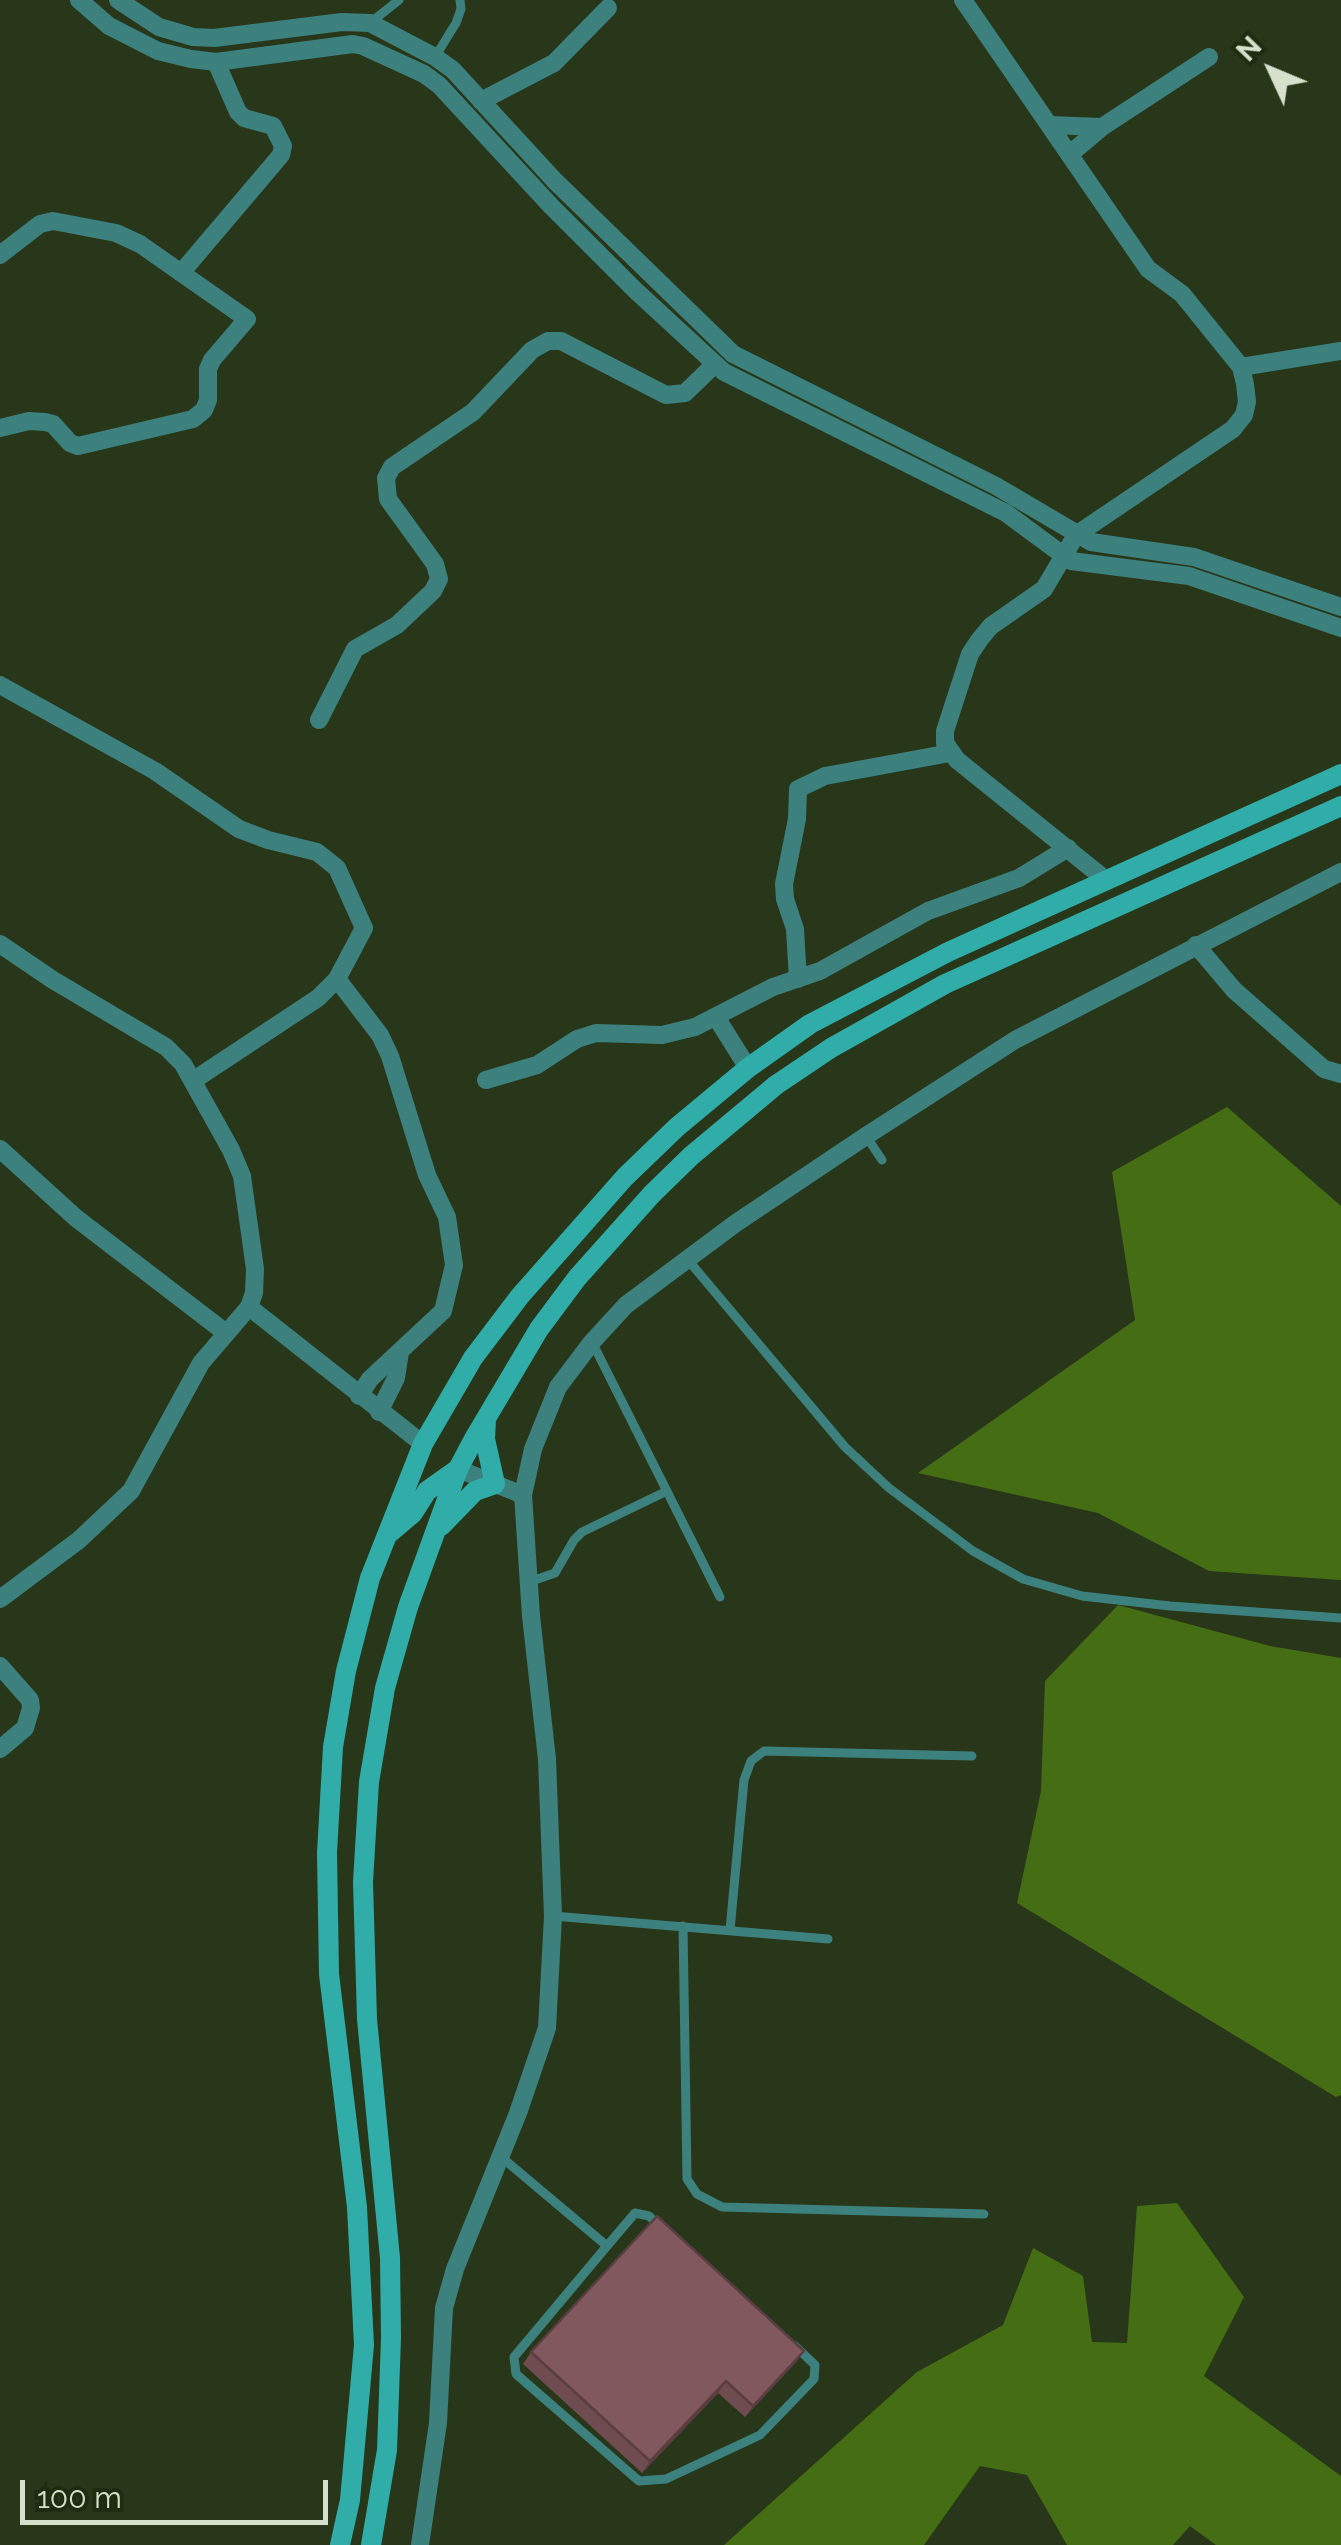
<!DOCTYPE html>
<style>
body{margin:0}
#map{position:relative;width:1341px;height:2545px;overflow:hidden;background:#283719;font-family:Raleway,sans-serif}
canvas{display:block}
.north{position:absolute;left:1221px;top:20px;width:100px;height:100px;-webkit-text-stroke:8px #1e2d0f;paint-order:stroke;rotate:314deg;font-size:28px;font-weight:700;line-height:40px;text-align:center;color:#d5e0cd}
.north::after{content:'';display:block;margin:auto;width:35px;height:45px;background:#d5e0cd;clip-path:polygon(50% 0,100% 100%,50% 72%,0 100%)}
.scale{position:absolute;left:20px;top:2480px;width:308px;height:45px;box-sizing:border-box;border:5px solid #d5e0cd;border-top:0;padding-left:12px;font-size:30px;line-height:35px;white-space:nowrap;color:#d5e0cd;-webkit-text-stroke:8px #1e2d0f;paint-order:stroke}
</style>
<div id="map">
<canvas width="1341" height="2545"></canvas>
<div class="north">N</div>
<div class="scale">100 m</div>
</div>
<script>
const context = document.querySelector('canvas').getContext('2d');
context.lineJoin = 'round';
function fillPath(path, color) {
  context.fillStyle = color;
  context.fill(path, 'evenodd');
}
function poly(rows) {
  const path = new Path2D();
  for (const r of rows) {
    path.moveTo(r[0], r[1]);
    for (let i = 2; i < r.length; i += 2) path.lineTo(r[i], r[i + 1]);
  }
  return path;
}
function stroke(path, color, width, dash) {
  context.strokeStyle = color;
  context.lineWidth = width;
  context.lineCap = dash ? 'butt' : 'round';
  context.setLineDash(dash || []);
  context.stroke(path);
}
const forest = poly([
 [1227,1107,1341,1206,1341,1580,1209,1571,1098,1513,918,1473,1135,1320,1112,1172],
 [1118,1605,1270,1646,1341,1658,1341,2095,1336,2097,1017,1903,1041,1791,1045,1681],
 [1177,2203,1244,2297,1204,2376,1341,2476,1341,2545,1216,2545,1190,2526,1173,2545,1067,2545,1027,2475,980,2466,924,2545,724,2545,917,2372,1003,2325,1033,2248,1083,2276,1092,2342,1127,2343,1137,2206]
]);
const service = poly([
 [370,23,399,0],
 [435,57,456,23,461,9,460,0],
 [866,1136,882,1160],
 [688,1260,845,1447,889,1488,973,1551,1023,1579,1082,1596,1170,1606,1341,1618],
 [592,1342,720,1597],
 [529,1582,555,1573,574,1540,582,1532,667,1491],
 [553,1916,828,1939],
 [683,1926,687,2179,697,2194,722,2207,984,2214],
 [730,1930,744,1780,751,1761,764,1751,972,1756],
 [500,2156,607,2246,635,2213,649,2216,660,2226],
 [607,2246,514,2357,516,2374,639,2481,666,2479,760,2435,814,2379,815,2365,795,2346]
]);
const minor = poly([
 [79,0,109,26,158,51,191,59,216,62,353,44,363,46,424,74,439,85,551,206,635,290,724,372,1006,513,1071,561,1189,576,1341,628],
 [118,0,159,27,193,37,214,38,342,22,370,23,435,57,453,70,555,181,733,354,996,486,1091,542,1194,557,1341,607],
 [963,0,1148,269,1182,294,1241,367,1245,384,1247,402,1244,415,1233,429,1076,535,1044,589,991,626,980,639,970,654,945,731,945,743,957,760,1106,880],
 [481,101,554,63,608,8],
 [1049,125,1102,127],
 [1070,154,1102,127,1209,57],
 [0,255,40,224,53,221,116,233,140,244,247,319,212,360,208,369,208,400,204,410,193,419,78,446,70,443,53,424,45,422,29,421,0,428],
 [181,273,281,155,283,146,273,126,244,118,238,112,216,62],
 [1241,367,1341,351],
 [0,685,155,771,239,829,268,840,317,852,337,868,364,928,337,979,380,1035,390,1056,427,1175,447,1217,454,1265,443,1311,370,1379,359,1396],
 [319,720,355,649,397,625,433,591,439,579,435,564,388,499,386,478,392,467,473,412,532,350,548,341,561,341,666,395,685,393,714,365],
 [0,944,53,980,166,1047,183,1064,231,1150,242,1176,255,1269,254,1293,249,1307,201,1363,131,1491,79,1540,0,1599],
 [1196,945,1234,990,1324,1069,1341,1074],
 [798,979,795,929,785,899,784,884,797,819,798,789,825,776,950,753],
 [716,1017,748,1068],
 [194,1080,318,998,337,979],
 [486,1080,537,1065,577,1039,596,1033,662,1035,695,1027,773,987,820,971,928,911,1019,878,1068,848],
 [0,1149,76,1218,226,1333],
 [249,1307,423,1444],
 [379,1412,396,1378,400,1352],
 [458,1469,523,1495],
 [0,1666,30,1700,31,1708,25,1728,0,1749],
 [420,2545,438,2423,444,2308,455,2269,518,2113,547,2028,553,1916,547,1759,531,1616,523,1495,533,1449,558,1387,592,1342,626,1305,736,1223,866,1136,1015,1040,1341,872]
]);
const secondary = poly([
 [441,1526,475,1491,495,1484,485,1439,486,1419],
 [387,1535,413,1513,427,1491,458,1469],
 [340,2545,350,2500,364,2345,357,2207,329,1974,327,1853,333,1747,346,1671,370,1578,423,1444,473,1358,520,1296,625,1177,677,1127,748,1068,810,1024,948,952,1341,774],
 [371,2545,387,2450,391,2338,390,2258,367,2019,363,1882,369,1782,385,1688,408,1607,458,1469,475,1437,539,1329,577,1278,652,1194,691,1156,776,1085,831,1048,945,984,1341,806]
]);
const wall = poly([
 [804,2351,796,2362,745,2417,718,2393,642,2473,523,2364,531,2352]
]);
const shadedWall = poly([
 [804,2351,796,2362,745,2417,753,2406],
 [726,2381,718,2393,642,2473,650,2461]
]);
const building = poly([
 [657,2216,804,2351,753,2406,726,2381,650,2461,531,2352,657,2216]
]);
fillPath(forest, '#456e14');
stroke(service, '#3c817e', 9);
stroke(minor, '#3c817e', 18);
stroke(secondary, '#30ada9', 20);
fillPath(wall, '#6f4c50');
fillPath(shadedWall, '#5a3e41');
fillPath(building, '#81585d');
stroke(building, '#5a3e41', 2.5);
</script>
